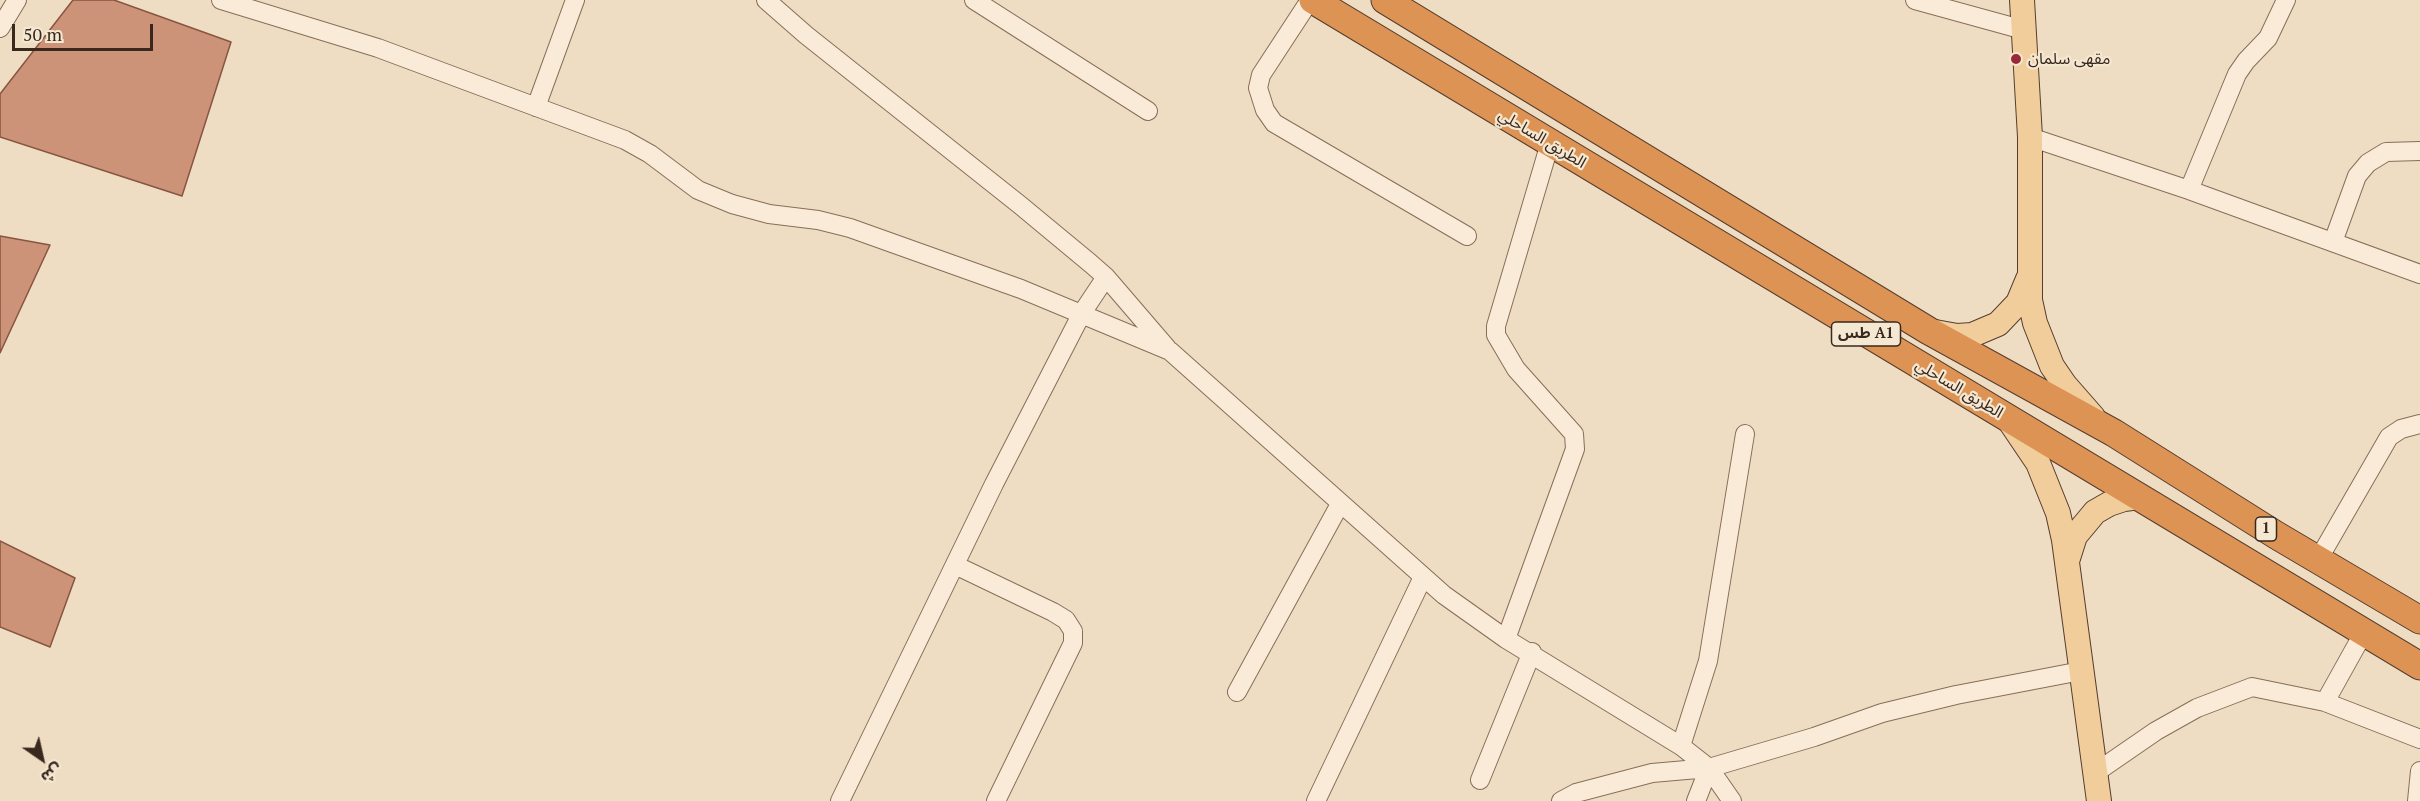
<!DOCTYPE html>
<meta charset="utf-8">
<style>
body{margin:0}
#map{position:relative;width:2420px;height:801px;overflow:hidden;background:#eeddc3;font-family:"PT Serif","Noto Sans Arabic",serif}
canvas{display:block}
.north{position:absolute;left:12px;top:729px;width:60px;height:60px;-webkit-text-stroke:4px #f5e8d3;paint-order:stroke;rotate:146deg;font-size:16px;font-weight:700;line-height:24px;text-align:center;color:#38281e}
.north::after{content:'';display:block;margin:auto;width:21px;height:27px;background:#38281e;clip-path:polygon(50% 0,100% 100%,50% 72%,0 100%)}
.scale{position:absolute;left:12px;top:24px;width:141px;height:27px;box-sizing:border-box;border:3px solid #38281e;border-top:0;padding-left:8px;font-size:18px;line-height:21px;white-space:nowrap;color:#38281e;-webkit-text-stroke:4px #f5e8d3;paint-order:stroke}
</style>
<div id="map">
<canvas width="2420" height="801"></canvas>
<div class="north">ش</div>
<div class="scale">50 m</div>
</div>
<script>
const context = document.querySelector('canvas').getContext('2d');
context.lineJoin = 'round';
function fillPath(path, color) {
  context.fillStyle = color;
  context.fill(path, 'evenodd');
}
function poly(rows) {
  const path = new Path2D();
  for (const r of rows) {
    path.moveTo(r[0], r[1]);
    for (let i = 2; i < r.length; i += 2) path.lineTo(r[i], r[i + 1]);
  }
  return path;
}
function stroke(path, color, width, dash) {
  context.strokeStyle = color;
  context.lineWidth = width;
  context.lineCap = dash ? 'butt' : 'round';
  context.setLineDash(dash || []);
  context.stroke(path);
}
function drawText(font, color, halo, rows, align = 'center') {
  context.font = font + ' "PT Serif","Noto Sans Arabic",serif';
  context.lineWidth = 4.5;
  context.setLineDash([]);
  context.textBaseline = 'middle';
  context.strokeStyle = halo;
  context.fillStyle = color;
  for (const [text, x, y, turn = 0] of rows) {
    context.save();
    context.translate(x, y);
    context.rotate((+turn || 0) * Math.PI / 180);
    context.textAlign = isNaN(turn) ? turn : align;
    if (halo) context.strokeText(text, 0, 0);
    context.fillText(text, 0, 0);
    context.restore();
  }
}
const building = poly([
 [73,0,114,0,231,42,182,196,0,137,0,94,73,0],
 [0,236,50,245,0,353,0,236],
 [0,541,75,578,50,647,0,627,0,541]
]);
const minor = poly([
 [221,0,378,48,625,140,650,154,698,190,732,204,769,214,818,220,850,228,1021,289,1170,351,1444,595,1506,639,1681,746,1709,768,1732,801],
 [766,0,806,35,1020,205,1090,263,1106,277,1167,348],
 [974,0,1148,111],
 [1310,0,1261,75,1258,88,1265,110,1274,123,1467,236],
 [1915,0,2024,30],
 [0,28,17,0],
 [536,107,575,0],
 [2030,137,2189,190,2420,274],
 [2189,190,2237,74,2246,61,2268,38,2286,0],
 [2333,242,2357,176,2368,163,2386,152,2420,151],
 [2318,560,2389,437,2401,429,2420,424],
 [955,565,1053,612,1066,620,1073,631,1073,643,996,801],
 [1506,639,1575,449,1574,434,1516,369,1496,335,1496,326,1550,143],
 [1237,692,1340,504],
 [2325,702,2364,632],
 [1681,746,1708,661,1745,434],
 [2095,773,2156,731,2197,708,2252,687,2325,702,2420,739],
 [1480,780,1532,652],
 [840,801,994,484,1082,313,1106,277],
 [1316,801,1423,577],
 [1561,801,1576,793,1652,773,1709,768,1814,737,1882,713,1956,695,2081,671],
 [1696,801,1709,768],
 [2417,801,2420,771]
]);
const major = poly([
 [2022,0,2030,137,2030,300,2035,323,2052,366,2065,385,2093,417],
 [1935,332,1957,336,1972,335,1998,324,2018,303,2028,279],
 [2009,420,2038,463,2058,513,2064,540,2099,801],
 [2068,558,2075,536,2095,512,2109,504,2124,499,2140,497]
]);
const highway = poly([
 [1313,0,2420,666],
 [1385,0,1929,331,2114,433,2276,535,2420,620]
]);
const markers = [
 [2016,59,6,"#972a36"]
];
const shields = [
 [1866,334,69],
 [2266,529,21]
];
const shieldNames = [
 ["طس A1",1866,334],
 ["1",2266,529]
];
const poiNames = [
 ["مقهى سلمان",2028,59]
];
const streetNames = [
 ["الطريق الساحلي",1542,139,31],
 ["الطريق الساحلي",1959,389,31]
];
fillPath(building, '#cc9379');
stroke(building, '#875540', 1.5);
stroke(minor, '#886e5a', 20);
stroke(major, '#563d2e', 26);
stroke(highway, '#563d2e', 29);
stroke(minor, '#f9ebd7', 18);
stroke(major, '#f1cd9b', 24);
stroke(highway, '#dd9354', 27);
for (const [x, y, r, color] of markers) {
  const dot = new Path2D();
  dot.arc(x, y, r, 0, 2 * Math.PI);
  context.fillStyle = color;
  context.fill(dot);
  stroke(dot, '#f5e8d3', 2);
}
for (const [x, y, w] of shields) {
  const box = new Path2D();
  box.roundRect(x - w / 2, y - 12, w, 24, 4.5);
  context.fillStyle = '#f5e8d3';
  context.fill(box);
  stroke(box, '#38281e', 1.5);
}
drawText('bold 15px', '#38281e', null, shieldNames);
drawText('16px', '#38281e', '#f5e8d3', poiNames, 'left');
drawText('16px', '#38281e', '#f5e8d3', streetNames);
</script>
